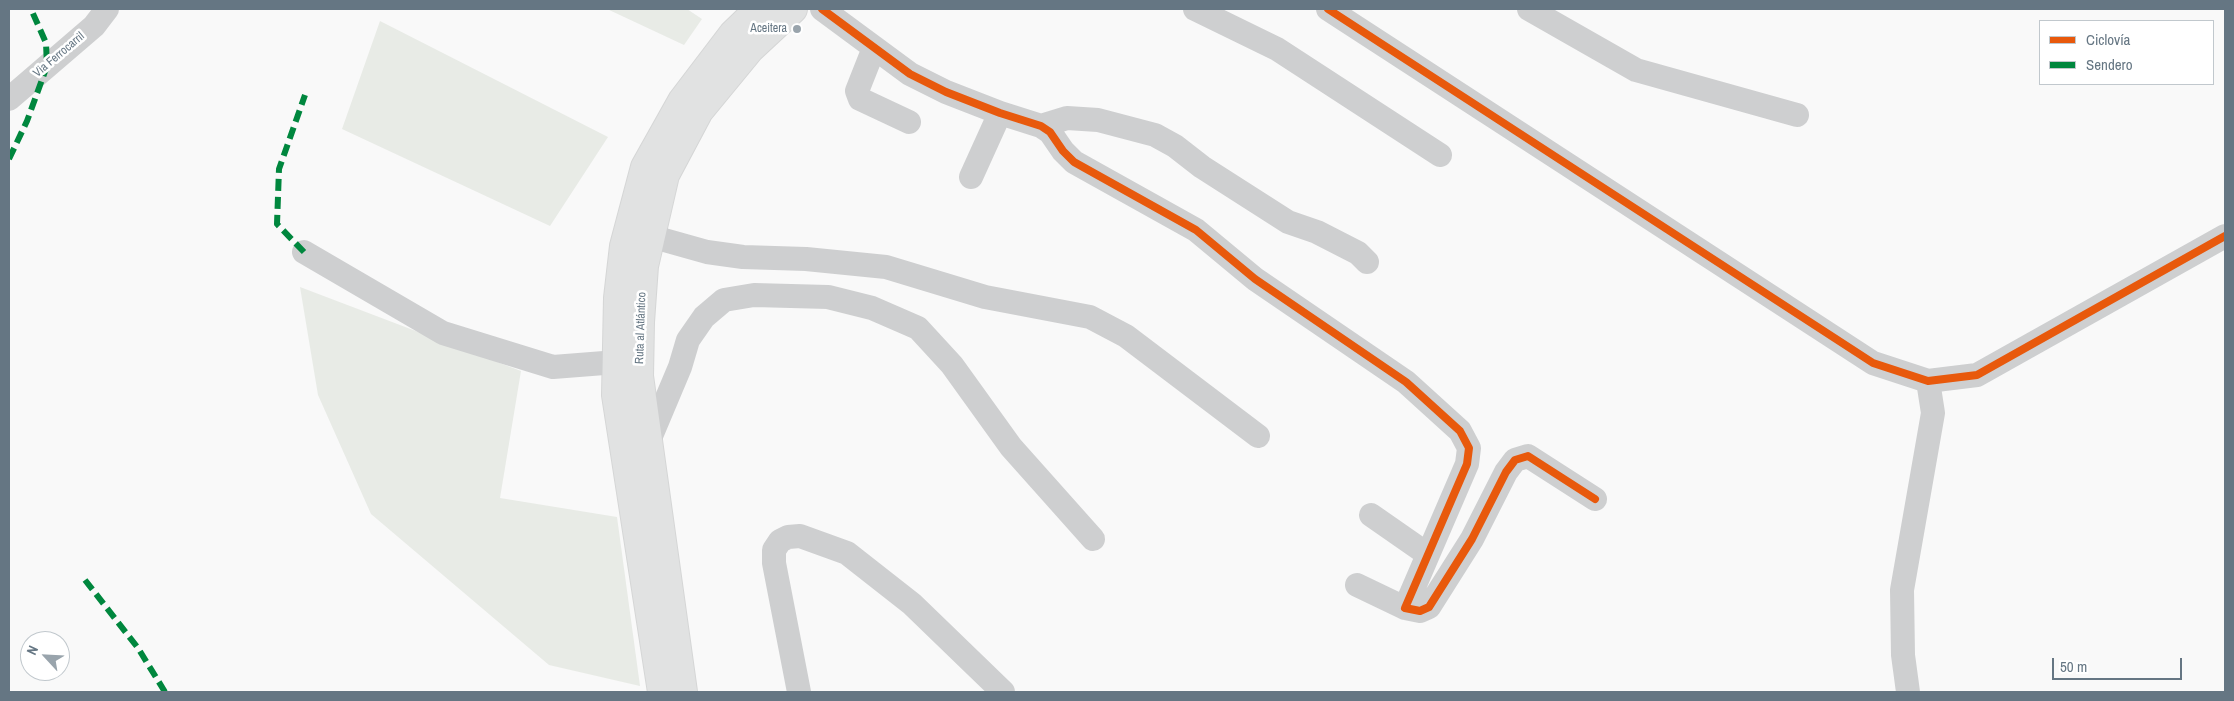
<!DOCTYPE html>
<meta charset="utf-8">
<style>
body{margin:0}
#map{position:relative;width:2234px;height:701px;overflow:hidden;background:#f9f9f9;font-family:"Archivo Narrow",sans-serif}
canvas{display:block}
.frame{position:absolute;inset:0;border:10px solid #657683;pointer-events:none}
.legend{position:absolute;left:2039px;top:20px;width:175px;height:65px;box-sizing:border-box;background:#fff;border:1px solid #c1c8cd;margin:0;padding:6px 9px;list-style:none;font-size:15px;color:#657683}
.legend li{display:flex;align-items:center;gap:10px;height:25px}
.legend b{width:25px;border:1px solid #c1c8cd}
.north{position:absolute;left:20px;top:631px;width:50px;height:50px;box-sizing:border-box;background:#fff;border:1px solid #c1c8cd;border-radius:50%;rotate:295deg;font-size:14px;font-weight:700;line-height:20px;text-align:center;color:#657683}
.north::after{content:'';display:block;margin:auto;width:18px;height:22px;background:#99a4ac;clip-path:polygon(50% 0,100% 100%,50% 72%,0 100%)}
.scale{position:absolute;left:2052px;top:658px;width:130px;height:22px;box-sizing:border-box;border:2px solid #657683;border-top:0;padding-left:6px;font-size:15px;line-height:18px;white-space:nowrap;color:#657683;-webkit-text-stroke:4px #fff;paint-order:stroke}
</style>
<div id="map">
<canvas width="2234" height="701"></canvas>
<div class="frame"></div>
<ul class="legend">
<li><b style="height:6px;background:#e8590c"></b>Ciclovía</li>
<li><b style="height:6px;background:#00873e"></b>Sendero</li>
</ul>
<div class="north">N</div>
<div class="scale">50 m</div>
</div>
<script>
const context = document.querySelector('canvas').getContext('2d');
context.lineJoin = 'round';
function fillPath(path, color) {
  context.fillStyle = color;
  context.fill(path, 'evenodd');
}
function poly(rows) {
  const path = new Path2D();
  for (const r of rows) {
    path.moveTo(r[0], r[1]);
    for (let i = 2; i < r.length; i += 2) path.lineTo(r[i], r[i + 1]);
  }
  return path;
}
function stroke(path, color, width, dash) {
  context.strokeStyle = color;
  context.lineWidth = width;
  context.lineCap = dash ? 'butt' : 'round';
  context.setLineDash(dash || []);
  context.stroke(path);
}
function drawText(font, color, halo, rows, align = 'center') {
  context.font = font + ' "Archivo Narrow",sans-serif';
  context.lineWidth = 5;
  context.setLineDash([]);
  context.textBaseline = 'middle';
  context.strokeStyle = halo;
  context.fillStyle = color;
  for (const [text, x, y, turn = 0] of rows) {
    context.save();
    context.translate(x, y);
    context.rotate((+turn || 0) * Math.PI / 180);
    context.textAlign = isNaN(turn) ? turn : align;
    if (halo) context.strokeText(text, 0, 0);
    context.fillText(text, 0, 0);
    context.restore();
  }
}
const green = poly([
 [607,9,687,9,702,19,684,45],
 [380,21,608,137,550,226,342,129],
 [300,287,521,371,500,498,617,517,640,686,549,665,371,514,318,395]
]);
const minor = poly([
 [822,9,910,74,946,92,1000,113,1041,126,1050,132,1063,151,1074,162,1196,230,1255,279,1406,382,1460,431,1469,448,1467,464,1405,608,1420,611,1429,607,1472,539,1506,472,1515,460,1528,456,1595,499],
 [1195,9,1277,49,1440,155],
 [1328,9,1873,363,1928,381,1977,375,2225,236],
 [1529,9,1636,70,1797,115],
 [874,48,857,91,860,99,909,122],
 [9,99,94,26,107,9],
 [1041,126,1067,118,1098,120,1155,135,1175,146,1202,167,1288,222,1317,232,1358,253,1367,262],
 [971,177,1000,113],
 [650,236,707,252,743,257,806,259,886,267,985,297,1090,317,1126,336,1258,436],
 [304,252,443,333,553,367,617,362],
 [648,443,680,367,688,340,704,317,724,300,754,295,828,297,872,308,918,328,952,365,1011,447,1093,539],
 [1371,515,1427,554],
 [1357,585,1405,608],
 [799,692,774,563,774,550,780,541,788,537,800,536,847,553,912,604,1003,692],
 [1908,692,1903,655,1902,590,1933,413,1928,381]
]);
const highway = poly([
 [662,692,616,395,618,298,624,246,645,167,682,101,733,34,759,9],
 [683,692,639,376,640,322,644,266,665,175,699,111,750,49,793,9]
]);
const quiet = poly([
 [9,159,27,121,47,66,46,43,31,9],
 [304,252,277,224,279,169,305,95],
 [85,580,138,648,165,692]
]);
const cycleway = poly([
 [822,9,910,74,946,92,1000,113,1041,126,1050,132,1063,151,1074,162,1196,230,1255,279,1406,382,1460,431,1469,448,1467,464,1405,608,1420,611,1429,607,1472,539,1506,472,1515,460,1528,456,1595,499],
 [1328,9,1873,363,1928,381,1977,375,2225,236]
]);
const markers = [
 [797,29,5,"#99a4ac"]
];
const poiNames = [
 ["Aceitera",787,29]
];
const streetNames = [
 ["Via Ferrocarril",59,55,-40],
 ["Ruta al Atlántico",641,328,-88]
];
fillPath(green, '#e8ebe6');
stroke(highway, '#d5d6d6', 30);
stroke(minor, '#cecfd0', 24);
stroke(highway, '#e1e2e2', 28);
stroke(quiet, '#00873e', 6, [12, 6]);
stroke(cycleway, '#e8590c', 8);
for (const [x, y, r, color] of markers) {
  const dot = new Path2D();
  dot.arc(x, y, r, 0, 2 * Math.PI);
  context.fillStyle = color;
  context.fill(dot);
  stroke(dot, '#fff', 2);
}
drawText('12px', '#657683', '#fff', poiNames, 'right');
drawText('12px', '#657683', '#fff', streetNames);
</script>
